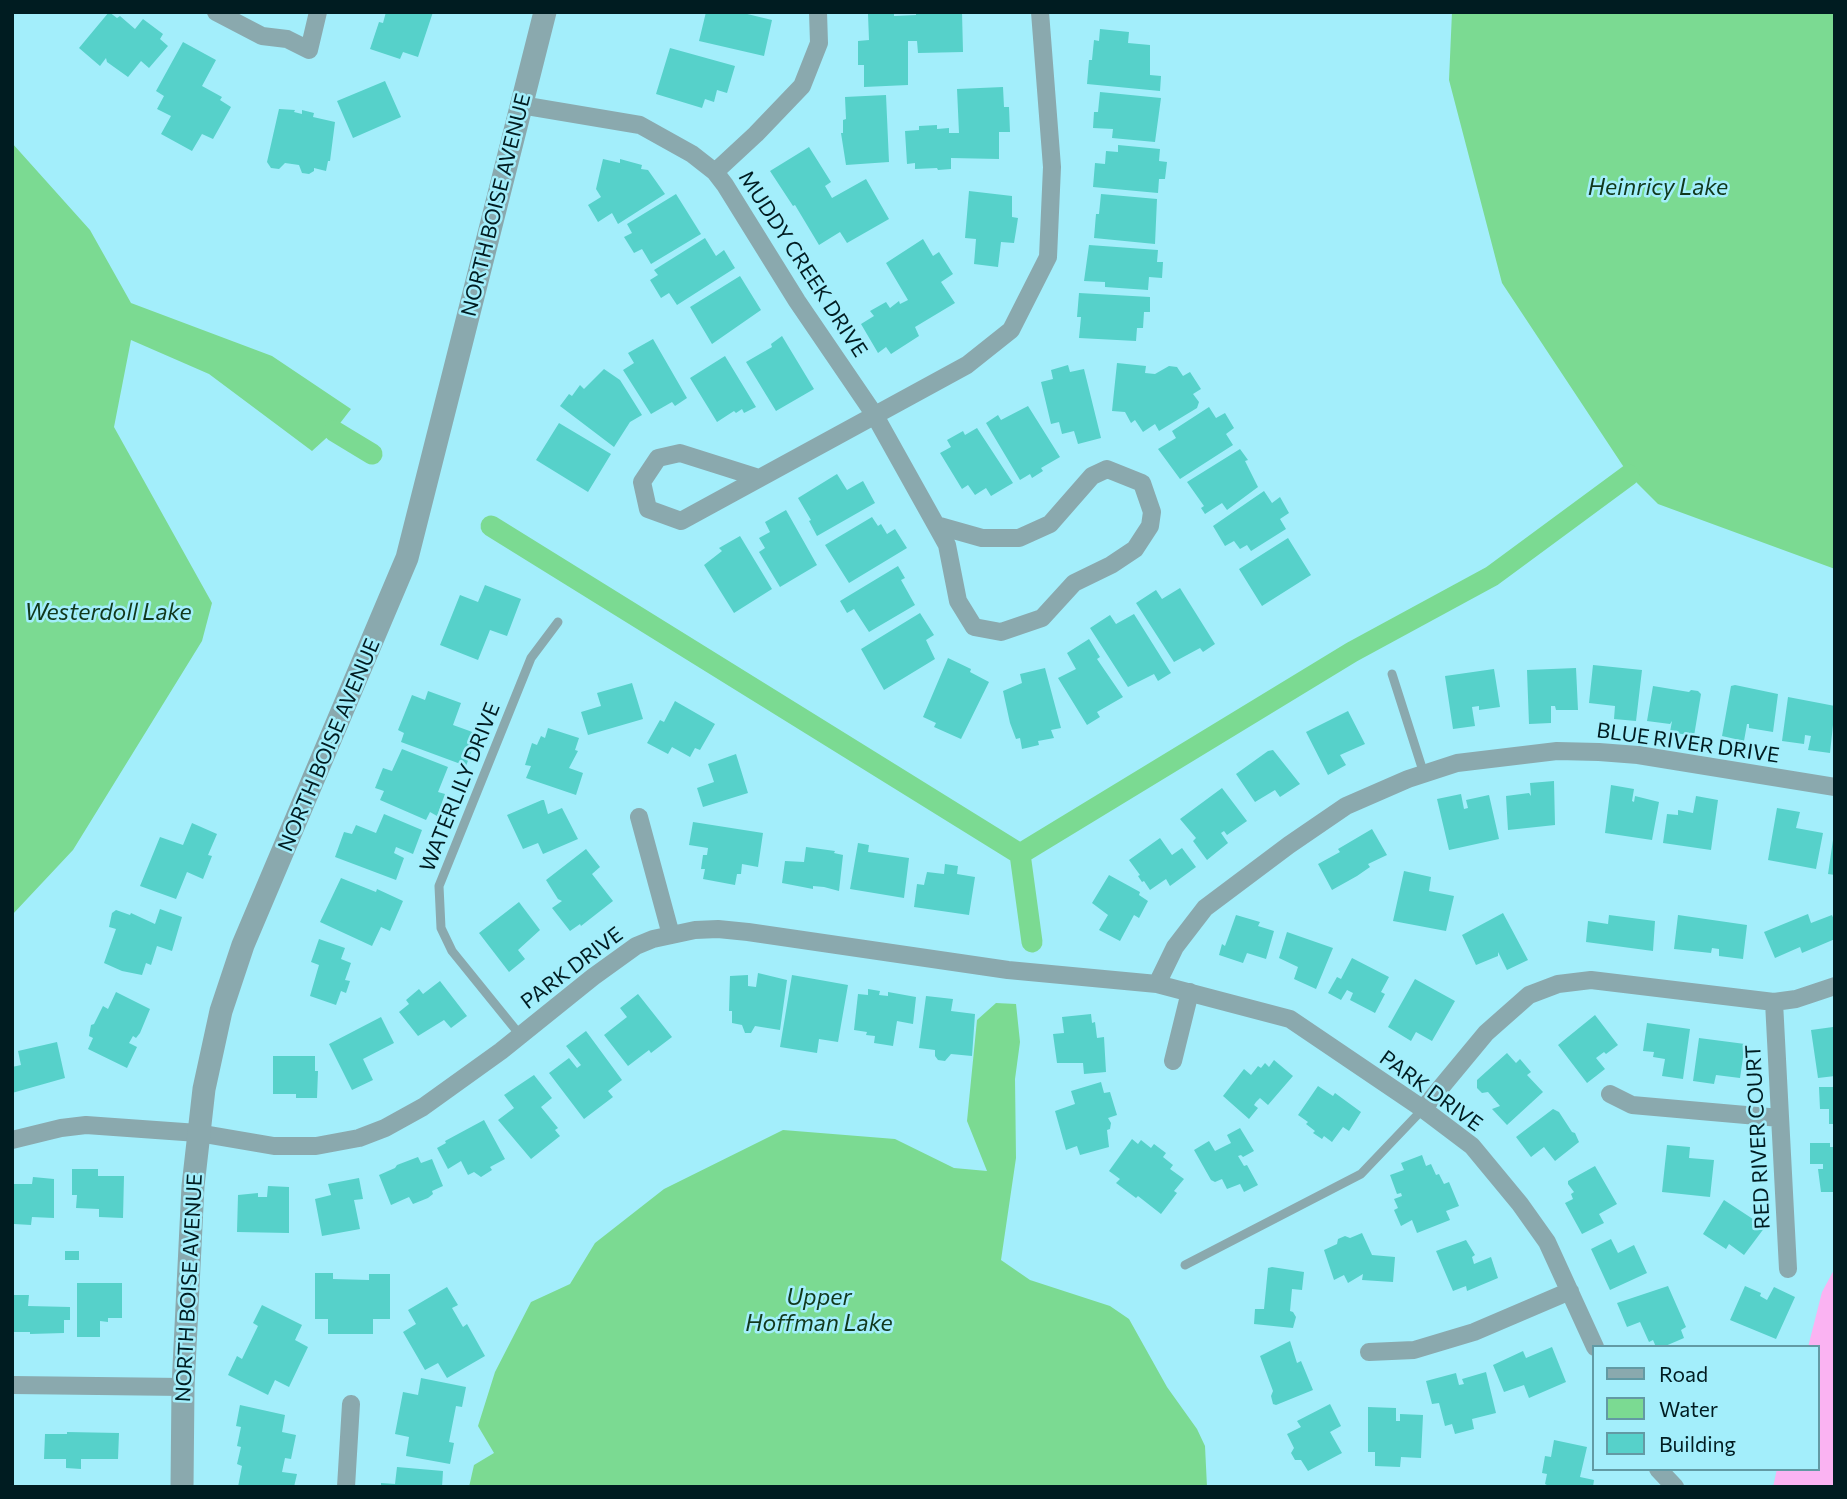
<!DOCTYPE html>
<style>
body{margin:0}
#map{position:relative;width:1847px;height:1499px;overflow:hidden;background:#a3eefb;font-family:Commissioner,sans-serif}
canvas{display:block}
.frame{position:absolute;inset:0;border:14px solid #001c21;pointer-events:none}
.legend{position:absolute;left:1592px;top:1345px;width:228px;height:126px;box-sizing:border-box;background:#a3eefb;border:2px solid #629aa4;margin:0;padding:9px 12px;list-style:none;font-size:21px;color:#001c21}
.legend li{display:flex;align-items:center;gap:14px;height:35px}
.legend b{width:35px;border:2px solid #629aa4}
</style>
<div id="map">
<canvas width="1847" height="1499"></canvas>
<div class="frame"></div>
<ul class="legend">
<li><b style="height:9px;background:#8aa9ae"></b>Road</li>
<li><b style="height:19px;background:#7bda92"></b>Water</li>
<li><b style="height:19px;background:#56d1ca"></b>Building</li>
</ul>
</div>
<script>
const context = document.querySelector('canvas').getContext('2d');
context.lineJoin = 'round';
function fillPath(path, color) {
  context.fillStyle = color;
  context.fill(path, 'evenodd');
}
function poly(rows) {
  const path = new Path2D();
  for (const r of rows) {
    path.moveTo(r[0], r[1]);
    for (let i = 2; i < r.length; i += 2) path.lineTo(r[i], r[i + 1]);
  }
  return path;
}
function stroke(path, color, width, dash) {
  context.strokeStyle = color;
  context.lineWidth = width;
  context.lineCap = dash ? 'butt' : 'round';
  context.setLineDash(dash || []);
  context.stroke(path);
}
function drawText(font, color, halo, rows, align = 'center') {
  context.font = font + ' Commissioner,sans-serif';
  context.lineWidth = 5;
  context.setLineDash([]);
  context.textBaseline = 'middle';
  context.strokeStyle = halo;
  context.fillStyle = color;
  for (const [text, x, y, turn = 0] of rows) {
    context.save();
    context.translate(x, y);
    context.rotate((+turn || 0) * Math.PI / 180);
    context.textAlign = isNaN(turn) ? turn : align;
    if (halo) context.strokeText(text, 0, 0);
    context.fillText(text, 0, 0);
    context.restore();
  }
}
const green = poly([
 [1835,1268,1835,1487,1773,1487,1777,1469,1817,1469,1817,1347,1808,1347,1822,1292]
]);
const water = poly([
 [1452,12,1835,12,1835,569,1658,504,1629,475,1502,283,1449,80],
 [12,143,90,230,131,303,272,356,351,409,334,431,312,451,209,374,131,340,114,427,212,603,202,641,73,850,12,915],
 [996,1003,1016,1004,1020,1042,1015,1079,1016,1158,1001,1260,1030,1280,1110,1306,1129,1319,1167,1387,1197,1429,1205,1446,1207,1487,469,1487,474,1465,494,1453,478,1426,495,1372,531,1302,570,1284,595,1243,664,1189,783,1130,895,1139,954,1168,987,1171,967,1121,977,1020]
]);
const canal = poly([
 [334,431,372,454],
 [491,526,1020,854],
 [1020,854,1352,652,1492,576,1629,475],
 [1020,854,1032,942]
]);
const building = poly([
 [109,12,117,18,120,16,135,29,143,19,163,34,160,39,168,46,149,68,141,61,128,77,107,62,106,58,100,66,79,48],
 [386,12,433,12,418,57,403,52,400,59,370,49,379,22,383,23],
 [706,12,739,12,772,20,764,56,699,41],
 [916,12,962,12,963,52,918,53,917,41,908,41,908,85,864,87,864,65,858,65,858,41,869,40,868,14,894,13,894,16,916,15],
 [1100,29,1129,32,1128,43,1150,45,1150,75,1161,76,1160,91,1087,84,1089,60,1092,60,1094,40,1099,41],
 [183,42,216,60,202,86,222,97,220,100,231,107,213,139,202,134,192,151,161,134,171,116,157,109,164,96,156,91],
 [670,48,735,66,727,93,717,90,714,102,705,99,702,108,656,94],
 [385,81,401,117,353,138,337,101],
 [1003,87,1004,107,1009,107,1010,132,999,132,999,159,951,158,951,169,938,170,937,168,915,169,915,163,907,164,905,131,919,130,919,126,937,125,937,129,949,128,949,133,959,133,957,89],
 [1100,92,1161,98,1155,142,1112,138,1113,129,1093,128,1094,112,1098,112],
 [886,95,889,162,846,165,841,133,843,133,843,120,846,119,845,97],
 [279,109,295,110,294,112,302,114,302,110,314,113,313,117,335,122,330,161,328,161,326,171,314,168,314,171,309,174,302,173,299,165,285,163,279,169,271,168,267,162],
 [1118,145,1160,149,1159,161,1167,162,1165,179,1159,179,1158,193,1093,187,1095,163,1105,164,1106,151,1118,152],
 [809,147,831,182,825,186,832,198,866,179,889,219,847,243,840,232,819,245,795,205,793,206,770,171],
 [603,159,620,163,620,159,642,165,641,169,648,170,665,194,618,224,612,213,598,222,588,205,601,197,596,189],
 [969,191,1012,196,1012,217,1018,218,1016,231,1014,243,1001,242,998,267,974,264,976,239,965,238],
 [676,194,701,234,651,264,642,249,634,253,624,237,632,233,627,224],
 [1101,194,1157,199,1155,244,1094,238,1096,214,1099,214],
 [705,238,716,256,724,250,735,268,677,305,669,293,661,298,650,280,658,275,654,270],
 [923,239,933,256,939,252,953,274,941,282,955,303,915,327,919,336,891,354,886,347,878,353,861,324,874,316,870,311,886,302,890,308,899,301,900,304,908,300,886,263],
 [1089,245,1158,250,1157,262,1163,262,1162,278,1149,277,1148,290,1105,287,1105,282,1084,281],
 [740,276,761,310,712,344,690,307],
 [1079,293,1150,297,1150,312,1144,312,1143,328,1137,328,1136,341,1079,338,1081,317,1077,317],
 [782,336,814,389,776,411,746,362,772,347,771,344],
 [653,339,687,398,675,406,672,402,651,414,623,370,634,363,628,353],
 [725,356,756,407,744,413,742,409,736,413,734,411,717,422,690,378],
 [1117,363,1146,366,1145,373,1155,374,1169,366,1177,367,1183,376,1190,372,1201,389,1193,394,1199,402,1197,408,1159,431,1155,424,1143,432,1135,420,1131,423,1125,412,1112,411],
 [1068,365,1070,372,1084,369,1101,438,1078,444,1074,431,1062,434,1059,422,1051,424,1041,382,1053,379,1051,370],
 [604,369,620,380,642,415,630,422,614,447,560,406,569,394,572,396,580,385,584,389],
 [1028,406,1060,457,1041,468,1043,471,1032,478,1030,474,1020,480,986,423,998,415,1001,420],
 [1209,407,1216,418,1225,413,1234,428,1226,434,1233,445,1180,479,1158,449,1176,438,1172,431],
 [559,423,611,454,588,492,536,460],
 [977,428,1013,483,991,496,986,488,975,495,968,485,962,489,940,453,951,447,947,440,963,431,965,435],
 [1240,449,1248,460,1245,461,1258,487,1227,510,1222,503,1205,514,1201,508,1204,506,1187,482],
 [837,474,847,490,863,481,875,503,817,536,809,521,811,520,798,498],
 [1264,491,1272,503,1280,497,1289,513,1280,519,1286,529,1251,551,1247,545,1240,549,1234,541,1225,546,1213,526],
 [786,510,817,565,780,587,759,552,765,548,759,538,770,532,765,522],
 [872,517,878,526,881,524,887,534,895,529,907,548,849,583,825,545],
 [740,536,772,589,734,613,704,565,722,551,719,548],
 [1288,538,1311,575,1262,606,1239,569],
 [898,566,905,578,901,580,915,605,869,632,854,609,847,613,840,601],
 [485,585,521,599,507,636,490,630,478,660,440,645,460,595,478,602],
 [1180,588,1215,644,1203,652,1200,648,1174,662,1136,603,1156,590,1162,599],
 [920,613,934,635,926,640,935,659,884,690,861,649],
 [1134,614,1171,673,1158,681,1154,674,1128,687,1090,628,1110,615,1116,624],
 [1089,639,1100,657,1097,659,1123,697,1097,712,1100,717,1087,725,1058,678,1076,669,1067,653],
 [948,658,971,669,970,672,989,682,961,739,934,727,936,723,923,717],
 [1593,665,1642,670,1636,721,1614,719,1615,706,1589,703],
 [1045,668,1061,728,1051,730,1054,738,1038,741,1039,745,1022,749,1020,738,1016,739,1010,723,1003,691,1022,683,1020,674],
 [1576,668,1578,710,1556,710,1555,706,1551,706,1551,723,1529,724,1527,670],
 [1494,669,1500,707,1479,710,1479,706,1472,707,1475,726,1453,729,1445,676],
 [632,683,643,719,588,735,581,712,601,706,597,693],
 [1735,685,1778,694,1773,732,1749,728,1749,724,1747,724,1744,741,1722,736,1731,686],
 [1653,686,1689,692,1691,690,1698,691,1701,694,1694,736,1670,732,1672,721,1670,724,1647,721],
 [428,691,461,703,453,725,478,734,466,766,401,742,404,733,398,730,412,695,425,700],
 [1788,697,1835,706,1830,753,1808,750,1811,736,1805,735,1804,744,1782,741],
 [675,701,715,724,700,750,695,748,690,757,672,747,668,754,647,743,660,720,664,722],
 [1348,711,1365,744,1340,755,1346,765,1328,775,1306,732],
 [548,728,579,738,575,750,578,751,569,768,583,773,576,795,526,778,531,766,525,765,532,743,537,745,541,736,545,738],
 [402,749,448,767,438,792,445,794,437,816,430,812,426,820,380,800,384,791,375,788,383,768,392,771],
 [1273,750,1300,784,1280,797,1275,790,1255,802,1236,774,1268,751],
 [736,754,748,793,703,807,697,788,714,782,708,764],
 [1554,781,1555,825,1508,830,1506,796,1529,793,1531,796,1530,783],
 [1611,785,1634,789,1632,801,1634,802,1635,796,1659,802,1652,840,1605,833],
 [1222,788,1247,821,1227,835,1224,831,1221,833,1228,843,1207,860,1193,841,1196,838,1180,819],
 [1461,794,1464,809,1468,808,1466,800,1489,795,1499,839,1449,850,1437,799],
 [1696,796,1718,800,1711,850,1663,843,1667,814,1678,815,1678,810,1693,813],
 [542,800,544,800,548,814,562,808,578,839,543,854,538,843,523,849,507,815],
 [1777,808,1800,812,1796,828,1823,833,1816,869,1768,860],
 [384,814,422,830,413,854,396,847,394,853,404,858,396,880,335,857,344,832,352,834,356,825,376,833],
 [693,822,763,833,758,867,742,864,741,874,737,874,735,885,703,879,705,869,701,869,703,855,707,855,708,848,689,845],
 [192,823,217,834,208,855,212,856,203,879,187,872,176,899,140,886,160,837,183,845],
 [1372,829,1387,855,1368,864,1370,867,1357,876,1332,890,1318,864,1340,852,1338,849],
 [1160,838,1172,855,1182,848,1196,867,1170,886,1166,879,1150,890,1144,881,1142,882,1138,876,1140,875,1129,860],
 [1833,840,1835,840,1835,875,1828,874],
 [858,843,869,845,868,852,909,858,904,898,850,889],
 [806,847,835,851,834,853,843,855,839,891,824,887,813,886,813,889,782,883,785,861,804,862],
 [586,849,600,867,592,874,613,901,581,926,580,924,570,931,552,908,562,901,558,899,546,880],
 [945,864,958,866,957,874,975,877,969,915,914,907,917,884,924,885,927,872,944,874],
 [1404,871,1431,877,1429,891,1454,896,1446,931,1393,921],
 [1109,875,1140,892,1139,895,1148,901,1139,918,1134,915,1120,941,1099,930,1108,915,1092,903],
 [341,878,376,892,377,889,403,901,390,931,381,927,372,946,320,922],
 [519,902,540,930,518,950,525,959,509,972,479,933],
 [160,909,182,917,172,951,157,946,151,965,146,963,142,975,122,971,104,963,116,929,109,927,112,913,116,910,130,915,131,913,155,924],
 [1503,913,1528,960,1507,970,1498,952,1498,956,1476,965,1462,935],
 [1808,914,1811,923,1832,915,1835,922,1835,939,1802,953,1800,947,1775,958,1764,932],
 [1236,915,1260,922,1258,926,1274,931,1266,959,1247,953,1243,963,1219,955,1222,944,1225,946],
 [1609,915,1655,921,1653,951,1586,942,1588,921,1608,924],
 [1678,915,1747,925,1743,959,1719,956,1719,949,1712,948,1711,953,1674,949],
 [1287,932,1333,948,1316,989,1294,979,1298,967,1279,958],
 [319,939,345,948,341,959,351,963,345,980,350,981,346,993,341,991,336,1005,310,996,319,965,311,962],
 [1352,958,1389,977,1381,992,1385,994,1375,1013,1350,1000,1353,993,1347,990,1341,1000,1328,993,1337,977,1341,979],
 [758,973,787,980,780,1030,755,1026,751,1033,745,1033,742,1025,732,1023,732,1011,729,1011,730,976,748,975,748,986,756,987],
 [792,975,848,985,838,1042,819,1039,817,1053,780,1047],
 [1415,979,1455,1001,1432,1041,1416,1032,1411,1041,1388,1027],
 [440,981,467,1016,451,1028,444,1020,418,1036,399,1012,409,1004,406,1000,419,989,423,994],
 [868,989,880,991,879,995,888,996,888,992,916,997,913,1024,897,1021,893,1046,874,1043,875,1036,866,1035,867,1032,854,1030,858,994,868,995],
 [116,992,150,1009,140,1033,136,1038,133,1036,129,1043,137,1047,127,1068,88,1049,93,1038,89,1036,91,1025,94,1024,103,1006,108,1009],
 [638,994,672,1037,651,1053,649,1050,628,1066,604,1035,627,1017,620,1008],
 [926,996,953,999,951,1011,975,1014,972,1056,951,1054,945,1061,938,1060,935,1056,935,1050,919,1048],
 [1091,1014,1092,1023,1095,1022,1097,1038,1104,1037,1106,1072,1084,1074,1083,1063,1057,1063,1053,1034,1064,1033,1062,1017],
 [1595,1015,1618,1045,1606,1054,1604,1052,1596,1058,1605,1069,1587,1083,1558,1045],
 [381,1017,394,1043,363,1059,373,1080,352,1090,329,1044],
 [1647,1023,1690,1029,1683,1079,1662,1076,1665,1059,1653,1057,1654,1052,1643,1051],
 [1833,1027,1835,1076,1818,1078,1811,1030],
 [586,1031,622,1080,608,1091,613,1097,584,1119,549,1073,569,1058,577,1068,581,1065,566,1046],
 [1699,1038,1745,1044,1740,1078,1716,1075,1714,1084,1693,1081],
 [57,1042,65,1078,12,1093,12,1067,21,1065,18,1051],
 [1507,1053,1516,1063,1520,1059,1531,1072,1527,1075,1543,1092,1507,1125,1492,1109,1500,1106,1488,1092,1482,1093,1477,1088,1477,1080],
 [273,1056,315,1056,315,1071,318,1071,317,1098,296,1098,296,1094,273,1094],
 [1274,1060,1293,1076,1268,1105,1260,1098,1256,1102,1254,1105,1258,1108,1249,1119,1223,1096,1244,1069,1251,1075,1258,1066,1261,1068,1265,1063,1269,1067],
 [534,1075,552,1098,541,1107,558,1128,555,1130,560,1136,531,1159,498,1120,514,1108,504,1095],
 [1101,1082,1104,1093,1110,1092,1117,1115,1108,1118,1111,1123,1110,1129,1107,1130,1109,1147,1080,1155,1077,1146,1066,1150,1055,1111,1075,1104,1071,1091],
 [1318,1086,1333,1096,1335,1093,1361,1112,1349,1131,1343,1127,1332,1142,1324,1136,1322,1139,1313,1133,1315,1131,1306,1124,1308,1122,1298,1115],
 [1819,1087,1835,1087,1835,1124,1829,1124,1829,1109,1820,1109],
 [1553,1109,1559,1112,1572,1132,1575,1133,1579,1142,1555,1161,1544,1147,1531,1157,1516,1137],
 [484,1120,505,1159,490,1167,492,1170,481,1177,474,1172,468,1175,461,1161,448,1169,437,1148,446,1143,445,1141],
 [1240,1128,1254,1151,1243,1157,1241,1155,1238,1156,1244,1166,1247,1165,1258,1185,1244,1192,1240,1184,1227,1189,1222,1179,1215,1182,1211,1180,1194,1150,1209,1141,1215,1151,1231,1143,1227,1135],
 [1132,1139,1138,1144,1141,1140,1151,1148,1154,1144,1166,1153,1163,1157,1173,1165,1170,1169,1184,1179,1174,1191,1177,1193,1161,1214,1138,1196,1136,1198,1116,1183,1120,1179,1109,1171],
 [1810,1143,1830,1143,1830,1147,1835,1147,1835,1192,1821,1192,1818,1169,1823,1169,1823,1164,1810,1164],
 [1667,1145,1690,1147,1689,1158,1714,1160,1710,1197,1662,1192],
 [1422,1155,1426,1166,1431,1164,1436,1175,1439,1174,1444,1184,1449,1182,1459,1206,1446,1211,1450,1220,1417,1233,1412,1220,1401,1226,1394,1210,1398,1208,1394,1199,1402,1196,1401,1193,1397,1194,1390,1175,1404,1170,1401,1163],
 [418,1157,421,1163,432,1159,443,1186,432,1191,433,1194,428,1198,413,1204,409,1197,391,1205,379,1175,395,1168,397,1165],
 [1595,1166,1617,1204,1599,1214,1604,1223,1582,1234,1565,1203,1573,1199,1571,1194,1574,1192,1568,1184,1568,1181],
 [72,1169,98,1169,98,1176,124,1176,123,1218,99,1217,99,1209,76,1208,77,1195,72,1195],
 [33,1177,54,1179,54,1218,32,1217,31,1225,14,1224,12,1188,14,1184,32,1184],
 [359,1178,363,1199,354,1200,360,1229,322,1236,315,1199,331,1195,328,1184],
 [268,1186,289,1187,289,1233,237,1232,238,1195,258,1193,258,1197,267,1197],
 [1724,1200,1765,1227,1744,1255,1729,1244,1726,1249,1703,1234],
 [1362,1233,1372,1255,1395,1257,1393,1282,1362,1280,1363,1274,1348,1283,1344,1275,1334,1280,1324,1250,1337,1244,1338,1239,1345,1236,1350,1238],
 [1611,1239,1618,1253,1634,1245,1647,1273,1610,1290,1591,1249],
 [1466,1240,1475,1255,1472,1257,1474,1264,1491,1257,1498,1278,1467,1291,1466,1286,1453,1291,1436,1251],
 [65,1251,79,1251,79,1260,65,1260],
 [1272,1267,1304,1272,1302,1290,1292,1289,1290,1311,1293,1312,1296,1317,1293,1328,1254,1324,1255,1309,1264,1309,1268,1268],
 [315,1273,333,1273,333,1279,369,1280,369,1274,390,1274,390,1319,373,1319,373,1334,328,1334,328,1319,315,1319],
 [77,1283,122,1283,122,1318,108,1318,108,1322,100,1321,100,1337,77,1337],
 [1668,1286,1686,1327,1681,1330,1684,1338,1663,1347,1656,1347,1653,1340,1649,1342,1640,1322,1627,1327,1617,1303],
 [1745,1286,1761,1293,1760,1296,1767,1300,1774,1287,1795,1297,1776,1339,1730,1320],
 [447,1287,458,1305,452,1308,463,1327,467,1324,485,1356,447,1378,438,1363,425,1370,403,1332,416,1324,408,1310],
 [12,1295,29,1295,28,1306,70,1307,70,1320,64,1320,64,1333,30,1334,30,1332,12,1332],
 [262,1305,302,1325,295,1340,308,1347,289,1387,275,1380,268,1395,228,1375,237,1356,242,1359,258,1326,253,1323],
 [1290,1341,1297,1363,1301,1361,1313,1390,1276,1405,1273,1404,1271,1396,1273,1391,1260,1356],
 [1552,1347,1566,1382,1529,1398,1524,1385,1504,1392,1493,1365,1523,1351,1526,1358],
 [1486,1372,1496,1413,1472,1419,1474,1429,1455,1434,1452,1424,1445,1426,1439,1403,1432,1404,1426,1381,1456,1373,1459,1385,1464,1384,1462,1379],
 [421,1378,466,1387,462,1407,456,1406,449,1442,454,1443,450,1464,406,1456,409,1437,395,1434,403,1392,418,1395],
 [1330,1404,1341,1426,1330,1432,1342,1453,1308,1471,1301,1460,1295,1460,1291,1453,1294,1448,1287,1434,1301,1427,1297,1421],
 [240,1405,285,1415,282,1432,296,1435,291,1459,285,1458,282,1472,297,1474,294,1487,238,1487,242,1466,237,1464,241,1447,237,1446,241,1427,236,1426],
 [1368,1407,1396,1408,1396,1421,1400,1421,1400,1414,1423,1415,1421,1458,1401,1457,1400,1467,1375,1466,1375,1452,1368,1452],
 [67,1432,119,1433,118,1459,81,1459,81,1469,66,1468,66,1459,44,1459,45,1434,67,1434],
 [1554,1440,1587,1447,1580,1477,1594,1480,1593,1487,1551,1487,1545,1484,1547,1474,1542,1473,1545,1456,1551,1457],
 [397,1467,443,1471,442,1487,381,1487,381,1483,395,1484]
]);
const service = poly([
 [1392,674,1424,774],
 [520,1035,452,951,441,928,439,886,531,658,558,622],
 [1185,1265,1361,1174,1423,1109]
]);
const minor = poly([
 [216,12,262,36,287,39,309,50,318,12],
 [521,105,640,125,692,154,715,172,725,185,797,301,874,414,936,525,947,545,958,601,974,627,1001,632,1042,618,1074,583,1111,565,1135,549,1150,526,1152,512,1142,483,1107,469,1092,476,1050,524,1019,538,982,538,936,525],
 [715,172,756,134,802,86,819,43,818,12],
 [759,478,680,453,658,458,642,482,648,509,681,521,967,365,1011,330,1048,257,1052,167,1040,12],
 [639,817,671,935],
 [1157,984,1175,947,1205,908,1289,845,1346,806,1408,779,1457,763,1557,751,1599,752,1638,755,1835,787],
 [1774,1002,1788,1269],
 [1173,1061,1190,992],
 [1610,1094,1632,1105,1780,1118],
 [1423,1109,1486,1033,1529,995,1558,984,1591,980,1774,1002,1796,999,1835,986],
 [12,1140,61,1128,86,1125,198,1133,274,1146,316,1146,359,1138,385,1128,423,1107,501,1051,593,977,636,946,653,939,695,930,718,929,748,932,1008,970,1157,984,1290,1019,1423,1109,1472,1146,1520,1204,1547,1242,1595,1347],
 [1369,1352,1414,1350,1474,1332,1570,1291],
 [12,1385,183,1387],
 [1658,1469,1675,1487],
 [346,1487,351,1404]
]);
const tertiary = poly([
 [182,1487,183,1387,193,1186,204,1089,221,1011,243,945,407,558,545,12]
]);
const streetNames = [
 ["NORTH BOISE AVENUE",496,205,-76],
 ["MUDDY CREEK DRIVE",803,264,57],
 ["BLUE RIVER DRIVE",1688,743,8],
 ["NORTH BOISE AVENUE",329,745,-67],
 ["WATERLILY DRIVE",460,787,-68],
 ["PARK DRIVE",572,968,-37],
 ["PARK DRIVE",1431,1091,36],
 ["RED RIVER COURT",1758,1137,-93],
 ["NORTH BOISE AVENUE",189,1288,-87]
];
const waterNames = [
 ["Heinricy Lake",1658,187],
 ["Westerdoll Lake",108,612],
 ["Upper",819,1297],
 ["Hoffman Lake",819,1323]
];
fillPath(green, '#fab3f2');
fillPath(water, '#7bda92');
stroke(canal, '#7bda92', 21);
fillPath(building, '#56d1ca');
stroke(service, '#8aa9ae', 9);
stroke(minor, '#8aa9ae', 18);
stroke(tertiary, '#8aa9ae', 23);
drawText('21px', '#001c21', '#a3eefb', streetNames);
drawText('italic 23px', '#11381c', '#a3eefb', waterNames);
</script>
